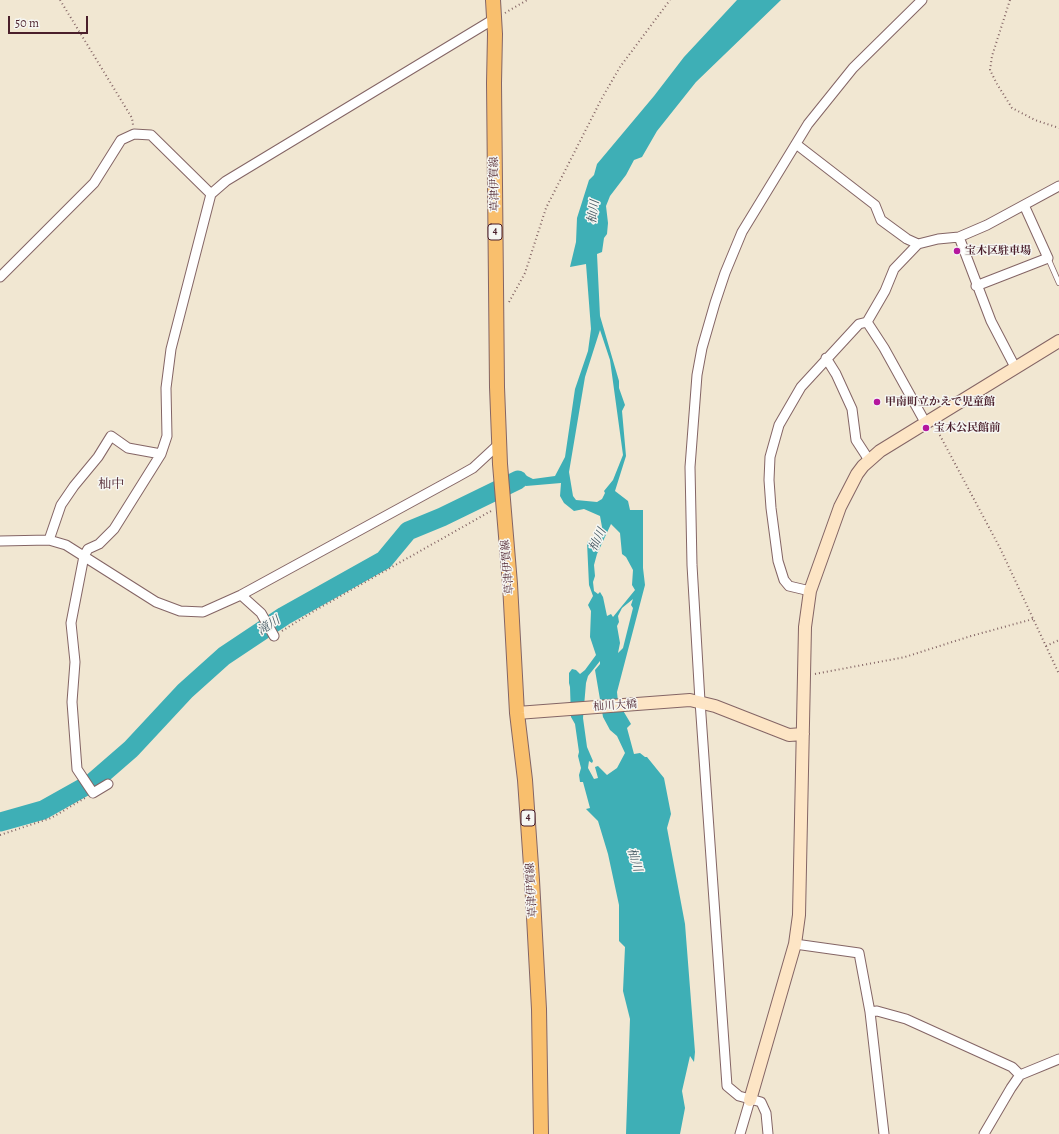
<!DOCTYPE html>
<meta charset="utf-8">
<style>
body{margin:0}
#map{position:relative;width:1059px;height:1134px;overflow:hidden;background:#f1e7d2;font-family:Alegreya,serif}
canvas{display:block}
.scale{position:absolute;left:8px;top:16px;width:80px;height:18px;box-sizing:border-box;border:2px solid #4a1f2b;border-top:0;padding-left:5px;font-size:12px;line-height:14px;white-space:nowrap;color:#4a1f2b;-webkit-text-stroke:3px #f6f6f2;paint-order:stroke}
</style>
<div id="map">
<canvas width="1059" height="1134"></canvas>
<div class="scale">50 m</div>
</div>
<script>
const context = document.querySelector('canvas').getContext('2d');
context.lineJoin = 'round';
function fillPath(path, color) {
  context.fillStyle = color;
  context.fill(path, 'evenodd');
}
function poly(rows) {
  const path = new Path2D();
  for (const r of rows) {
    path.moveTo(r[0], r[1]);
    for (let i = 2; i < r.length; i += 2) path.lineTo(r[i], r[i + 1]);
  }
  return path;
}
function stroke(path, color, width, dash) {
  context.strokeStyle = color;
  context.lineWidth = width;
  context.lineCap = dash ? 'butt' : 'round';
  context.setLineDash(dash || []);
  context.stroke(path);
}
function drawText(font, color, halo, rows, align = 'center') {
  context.font = font + ' Alegreya,"Noto Serif JP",serif';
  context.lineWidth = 3;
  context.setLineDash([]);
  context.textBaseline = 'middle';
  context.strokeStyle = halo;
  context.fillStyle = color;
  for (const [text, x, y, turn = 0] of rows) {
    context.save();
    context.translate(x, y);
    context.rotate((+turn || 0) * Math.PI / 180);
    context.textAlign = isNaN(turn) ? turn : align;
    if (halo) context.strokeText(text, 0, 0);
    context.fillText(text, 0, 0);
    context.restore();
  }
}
const water = poly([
 [737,0,781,0,696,82,657,131,642,157,634,160,626,175,610,196,606,206,608,223,607,234,604,238,602,252,597,254,600,316,619,381,619,388,625,405,622,411,626,456,615,491,628,501,630,510,643,510,643,568,645,585,617,692,618,702,631,724,627,728,634,754,640,753,645,757,647,757,664,778,671,814,667,828,685,924,695,1052,694,1062,690,1056,682,1091,685,1108,680,1134,626,1134,630,1019,623,991,625,947,619,941,619,905,608,854,598,821,586,809,590,808,583,782,580,782,579,775,581,768,578,756,579,752,575,724,571,717,570,687,569,683,569,673,572,669,576,670,580,674,585,670,596,655,590,637,591,611,588,605,593,596,589,585,587,542,599,537,602,527,600,516,584,509,574,511,564,503,560,496,561,483,526,486,519,482,491,496,496,487,523,474,533,479,555,476,565,457,575,389,588,351,591,329,586,264,570,267,576,242,577,218,589,180,594,175,597,164,654,96,684,57],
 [600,330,610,360,623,455,613,480,604,491,605,493,602,499,597,502,576,500,573,496,569,472,585,377],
 [611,524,620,533,622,554,626,557,633,570,632,585,635,590,613,617,611,614,607,616,603,597,600,592,598,594,594,591,593,582,595,576,594,565,597,554],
 [633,599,631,605,633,608,623,648,618,653,620,643,617,626,619,622,618,616,622,608],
 [600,661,600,664,595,670,603,717,610,730,617,736,625,753,617,768,607,775,598,766,595,767,598,778,594,779,588,768,589,761,592,763,593,761,587,747,583,718,586,683,588,676]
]);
const river = poly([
 [0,822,43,810,93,782,131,749,185,691,224,656,284,616,384,560,408,531,442,517,518,480]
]);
const path = poly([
 [60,0,132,118,133,125],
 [1010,0,992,56,990,70,997,84,1012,108,1035,120,1059,128],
 [505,13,527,0],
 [509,302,525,273,546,208,602,98,620,67,670,0],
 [936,428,1000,548,1059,674],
 [282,631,314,611,491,511],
 [1046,646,1059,640],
 [815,674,905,657,971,636,1033,619],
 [0,835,51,818,85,798]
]);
const lane = poly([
 [1048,258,1059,283]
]);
const street = poly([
 [796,144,875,205,881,220,907,239,918,244],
 [959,237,991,321,1015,367],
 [0,277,94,183,121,140,134,134,151,135,211,194],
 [976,286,1048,258,1024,205],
 [867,322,885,291,894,269,918,244,938,239,959,237,987,225,1059,186],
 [867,322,884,348,925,422],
 [826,358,836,374,852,409,856,440,869,460],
 [49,540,61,505,74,486,98,457,111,436,128,448,161,454],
 [0,541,49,540,66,545,156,602,180,611,203,612,241,595,457,477,473,468,500,443],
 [810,591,789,586,784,580,778,561,771,508,769,480,770,457,779,425,801,387,859,324,867,322],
 [241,595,261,613,274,636],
 [108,784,93,793,77,769,72,702,75,662,71,623,84,556,88,549,99,544,114,529,161,454,167,436,166,388,171,349,211,194,226,181,494,19],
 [795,944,859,953,870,1012,884,1134],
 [870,1012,877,1011,906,1019,1012,1067,1020,1075],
 [740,1134,750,1100],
 [768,1134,766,1113,761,1102,739,1096,727,1086,700,701,692,565,690,467,697,375,702,348,715,303,725,273,742,232,808,124,853,68,922,0],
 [984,1134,1011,1088,1020,1075,1059,1059]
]);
const secondary = poly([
 [517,713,690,700,715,706,789,735,803,734],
 [750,1100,795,944,799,915,805,627,810,591,840,507,857,474,863,466,880,451,1059,341]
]);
const primary = poly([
 [493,0,495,34,494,83,497,387,500,464,510,584,517,713,525,780,532,880,539,1009,541,1134]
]);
const markers = [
 [957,251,4,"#b5179e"],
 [877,402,4,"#b5179e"],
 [926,428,4,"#b5179e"]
];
const shields = [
 [495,232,14],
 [528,818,14]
];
const shieldNames = [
 ["4",495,232],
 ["4",528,818]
];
const streetNames = [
 ["草津伊賀線",495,184,-91],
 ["草津伊賀線",508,567,-95],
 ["杣川大橋",615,706,-4],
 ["草津伊賀線",532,890,-93]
];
const poiNames = [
 ["宝木区駐車場",965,251],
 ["甲南町立かえで児童館",885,402],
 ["宝木公民館前",934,428]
];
const waterNames = [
 ["杣川",594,212,-82],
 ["杣川",598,540,-65],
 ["滝川",269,626,-33],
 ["杣川",634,860,74]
];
const quarterNames = [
 ["杣中",111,485]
];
fillPath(water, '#3eafb6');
stroke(river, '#3eafb6', 19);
stroke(lane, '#846565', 6);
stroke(street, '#846565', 11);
stroke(secondary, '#846565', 14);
stroke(primary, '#846565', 16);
stroke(path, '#846565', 2, [1, 3]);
stroke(lane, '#fff', 4.5);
stroke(street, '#fff', 9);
stroke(secondary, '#fde5c5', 12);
stroke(primary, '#f9bf6d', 14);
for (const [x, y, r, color] of markers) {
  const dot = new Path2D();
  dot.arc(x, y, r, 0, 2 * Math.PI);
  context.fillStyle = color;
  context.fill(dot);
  stroke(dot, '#f6f6f2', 1.5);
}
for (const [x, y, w] of shields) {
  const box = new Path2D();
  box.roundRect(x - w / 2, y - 8, w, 16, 3);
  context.fillStyle = '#f6f6f2';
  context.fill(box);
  stroke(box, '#4a1f2b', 1);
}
drawText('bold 10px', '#4a1f2b', null, shieldNames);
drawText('11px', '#4a1f2b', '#f6f6f2', streetNames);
drawText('bold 11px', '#4a1f2b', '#f6f6f2', poiNames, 'left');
drawText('italic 12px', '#455963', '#f6f6f2', waterNames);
drawText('13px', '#4a1f2b', '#f6f6f2', quarterNames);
</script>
